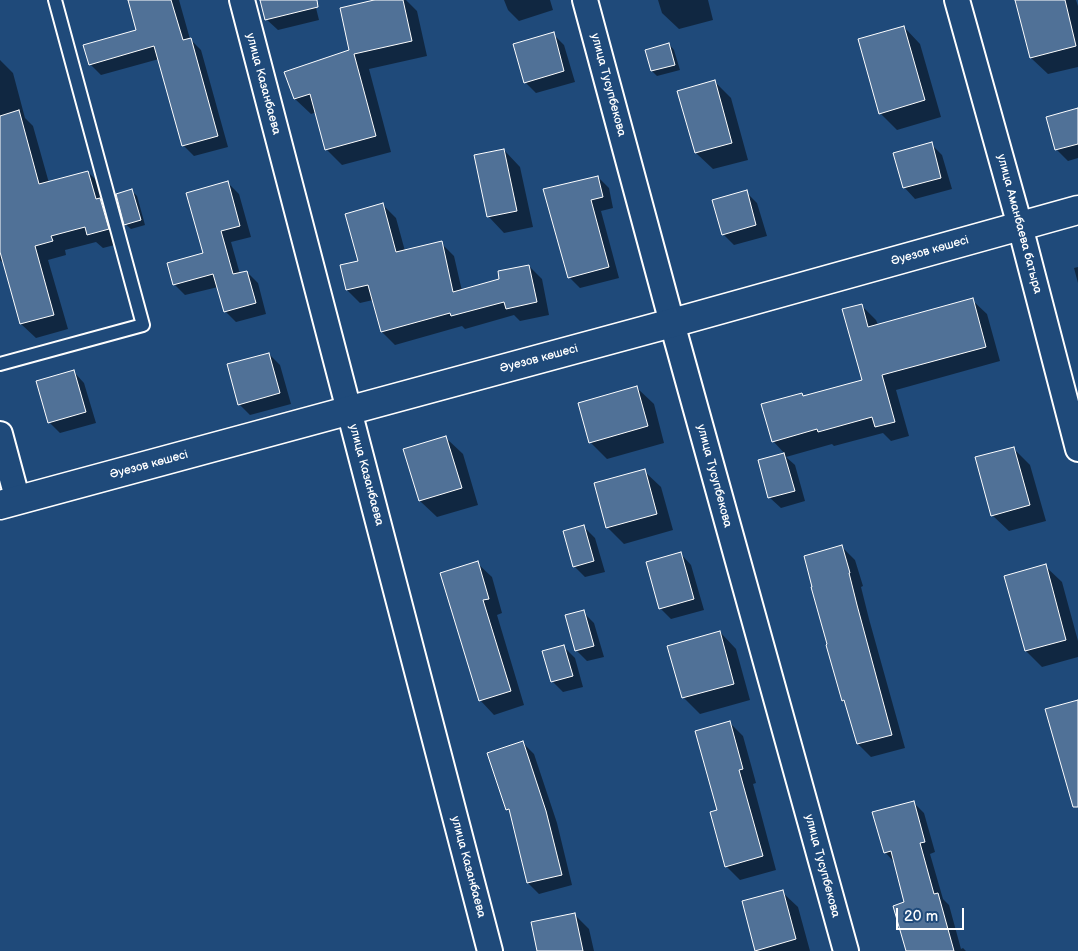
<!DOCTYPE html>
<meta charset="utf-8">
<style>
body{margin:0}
#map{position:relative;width:1078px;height:951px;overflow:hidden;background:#1f4a7a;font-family:"Balsamiq Sans",sans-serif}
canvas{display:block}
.scale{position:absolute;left:896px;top:908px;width:68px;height:22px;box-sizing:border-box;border:2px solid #fff;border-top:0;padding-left:6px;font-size:15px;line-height:18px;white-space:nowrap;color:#fff;-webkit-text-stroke:4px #1f4a7a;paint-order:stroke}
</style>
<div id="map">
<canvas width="1078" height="951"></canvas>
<div class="scale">20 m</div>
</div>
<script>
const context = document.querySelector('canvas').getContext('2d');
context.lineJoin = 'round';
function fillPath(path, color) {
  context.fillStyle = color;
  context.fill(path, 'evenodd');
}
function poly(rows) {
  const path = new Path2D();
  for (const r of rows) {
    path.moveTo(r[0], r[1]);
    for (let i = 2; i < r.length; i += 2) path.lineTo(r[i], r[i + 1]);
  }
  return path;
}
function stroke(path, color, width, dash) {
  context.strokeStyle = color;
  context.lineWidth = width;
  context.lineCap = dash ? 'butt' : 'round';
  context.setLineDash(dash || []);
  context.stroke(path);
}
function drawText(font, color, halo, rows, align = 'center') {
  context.font = font + ' "Balsamiq Sans",sans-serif';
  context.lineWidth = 4;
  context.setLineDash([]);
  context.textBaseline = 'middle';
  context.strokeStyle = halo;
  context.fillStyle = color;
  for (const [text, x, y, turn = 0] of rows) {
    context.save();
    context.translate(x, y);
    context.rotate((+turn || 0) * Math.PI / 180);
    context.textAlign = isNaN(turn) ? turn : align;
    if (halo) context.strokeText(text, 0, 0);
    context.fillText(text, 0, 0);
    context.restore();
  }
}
const shadow = poly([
 [129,0,179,0,190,39,201,50,228,147,194,156,183,145,159,59,101,75,90,64,138,31],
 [262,0,314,0,319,20,278,30,266,19],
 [380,0,406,0,417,11,427,56,369,69,391,152,342,165,326,149,317,112,311,114,295,99,286,73,350,51],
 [504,0,550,0,553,10,519,21,508,10],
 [658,0,708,0,713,20,679,29,662,13],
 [1016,0,1076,0,1078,6,1078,67,1048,74,1031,58],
 [904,27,920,44,941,117,897,130,880,113],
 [553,34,564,45,575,82,536,93,525,82],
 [669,44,674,50,680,70,657,76,652,71,647,51],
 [0,60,13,73,25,118,33,126,49,183,88,172,102,186,122,243,103,248,96,242,65,250,66,255,48,260,68,329,36,338,21,324,5,265,0,260],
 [715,82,731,98,748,160,713,169,696,153,679,92],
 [1078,109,1078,158,1068,161,1057,150,1047,117],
 [931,144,942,155,952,189,915,199,904,187],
 [504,150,520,167,533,227,504,233,488,216],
 [598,177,609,188,613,208,601,211,619,278,580,288,569,277,545,190],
 [228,183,239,194,251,237,231,242,240,274,247,272,258,283,266,314,236,322,225,311,218,287,185,295,174,284,205,254],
 [132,191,137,196,145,225,131,229,125,224],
 [746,192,757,203,767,236,734,245,723,234],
 [383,205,396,218,405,251,441,243,454,256,462,291,501,280,529,266,542,279,549,315,520,321,514,315,465,329,462,326,395,345,382,332,373,300,360,303,347,290],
 [1078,267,1078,283,1074,268],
 [972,300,987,314,1000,361,896,390,909,436,891,441,883,433,834,446,832,444,786,457,795,465,805,501,781,508,769,497,759,461,785,454,773,441,801,394,804,397,863,380,861,305,876,320,878,325],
 [269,354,280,365,291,404,250,415,239,404],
 [73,371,84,383,96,423,60,433,49,422],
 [637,388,654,404,664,443,607,459,590,442],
 [446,438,463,454,478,505,437,517,420,501],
 [1013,448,1030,465,1046,521,1009,531,992,515],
 [644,471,661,487,673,530,624,544,607,527],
 [584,527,595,538,605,572,585,577,574,566],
 [842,547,855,560,863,586,861,587,869,619,905,748,871,757,858,744,847,705,843,701],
 [680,553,691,565,704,610,671,619,660,608],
 [477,563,492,577,502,613,497,615,524,705,494,715,480,700],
 [1045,566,1062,582,1078,641,1078,657,1042,667,1026,651],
 [583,612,594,623,604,657,587,661,576,650],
 [720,632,736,649,750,700,700,714,683,697],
 [564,647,575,658,583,687,563,692,552,681],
 [729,722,743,736,756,783,753,784,776,870,740,880,726,866,719,811],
 [523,743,534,754,557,823,572,885,539,894,528,883,511,813,507,809],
 [913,802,924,813,935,852,930,854,943,899,949,905,961,949,963,948,966,951,915,951,906,903,895,863,885,852],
 [782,892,798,907,810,951,757,951,743,902],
 [574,914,589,929,594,951,539,951]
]);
const building = poly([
 [128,0,171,0,183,40,191,38,218,136,182,146,154,46,89,65,83,45,136,30,128,0],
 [260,0,317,0,318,7,265,20,260,0],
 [374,0,403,0,412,41,354,54,376,136,325,150,310,94,294,99,284,72,349,50,340,8,374,0],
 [1015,0,1065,0,1076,46,1030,58,1015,0],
 [904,26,925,100,879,114,858,39,904,26],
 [554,32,564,71,524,83,513,44,554,32],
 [669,43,675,65,651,71,645,50,669,43],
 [715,80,732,143,695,153,677,91,715,80],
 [1078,108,1078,144,1055,150,1046,117,1078,108],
 [19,110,39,184,88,171,96,199,100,198,109,229,87,235,85,227,51,236,53,241,35,246,54,315,20,324,0,252,0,116,19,110],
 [932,142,941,178,903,188,893,153,932,142],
 [504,149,517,211,487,217,474,155,504,149],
 [598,176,603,197,591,200,609,267,568,278,543,189,598,176],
 [228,181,240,226,221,231,233,274,247,271,256,303,224,312,213,274,173,285,167,263,203,253,186,193,228,181],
 [132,189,141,220,124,225,116,194,132,189],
 [747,190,756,225,722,235,712,200,747,190],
 [383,203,396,252,442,241,453,292,499,279,498,271,529,265,537,302,506,309,504,302,451,316,450,313,381,332,368,285,346,290,340,265,358,261,345,214,383,203],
 [973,298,986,347,882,375,895,422,875,427,872,417,818,432,817,429,772,442,761,404,802,393,803,396,862,380,842,309,862,304,868,327,973,298],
 [269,353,280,393,238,405,227,364,269,353],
 [74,370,86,412,48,423,36,381,74,370],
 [637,386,648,426,589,443,578,403,637,386],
 [446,436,462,488,419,501,403,449,446,436],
 [1014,447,1030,505,991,516,975,457,1014,447],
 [784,453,795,491,768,498,758,460,784,453],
 [645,469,657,514,606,528,594,483,645,469],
 [584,525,594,561,573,567,563,531,584,525],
 [842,545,850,573,849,573,857,605,892,735,857,744,844,700,842,701,826,645,827,644,811,587,812,587,804,556,842,545],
 [681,552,694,599,659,609,646,562,681,552],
 [478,561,489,599,483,600,511,691,479,701,440,573,478,561],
 [1046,564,1066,640,1025,651,1004,576,1046,564],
 [584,610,594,646,575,651,565,615,584,610],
 [720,631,734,684,682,698,667,646,720,631],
 [564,645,573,676,551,682,542,651,564,645],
 [1078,700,1078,807,1073,807,1045,709,1078,700],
 [730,721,743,769,739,770,763,856,725,867,710,812,717,810,695,731,730,721],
 [523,741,546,811,562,875,527,883,509,809,506,810,487,753,523,741],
 [914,801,925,842,920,843,934,894,938,893,954,951,906,951,893,906,904,902,891,851,884,853,872,812,914,801],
 [783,890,796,939,755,951,742,901,783,890],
 [575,913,583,951,537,951,531,922,575,913]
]);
const lane = poly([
 [0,364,143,325,55,0]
]);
const street = poly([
 [242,0,490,951],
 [585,0,672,323,846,951],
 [957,0,1020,226,1078,449],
 [0,434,18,501]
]);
const secondary = poly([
 [0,505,672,323,1078,210]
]);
const streetNames = [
 ["улица Казанбаева",263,84,75],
 ["улица Тусупбекова",608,85,75],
 ["улица Аманбаева батыра",1019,224,75],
 ["Әуезов көшесі",930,251,-16],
 ["Әуезов көшесі",539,359,-15],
 ["Әуезов көшесі",149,465,-15],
 ["улица Казанбаева",366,475,75],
 ["улица Тусупбекова",714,476,75],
 ["улица Тусупбекова",822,866,75],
 ["улица Казанбаева",468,867,75]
];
fillPath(shadow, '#0007');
fillPath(building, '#507197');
stroke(building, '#fff', 1);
stroke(lane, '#fff', 16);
stroke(street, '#fff', 28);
stroke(secondary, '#fff', 31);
stroke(lane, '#1f4a7a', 12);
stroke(street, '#1f4a7a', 24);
stroke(secondary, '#1f4a7a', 28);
drawText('12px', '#fff', '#1f4a7a', streetNames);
</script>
